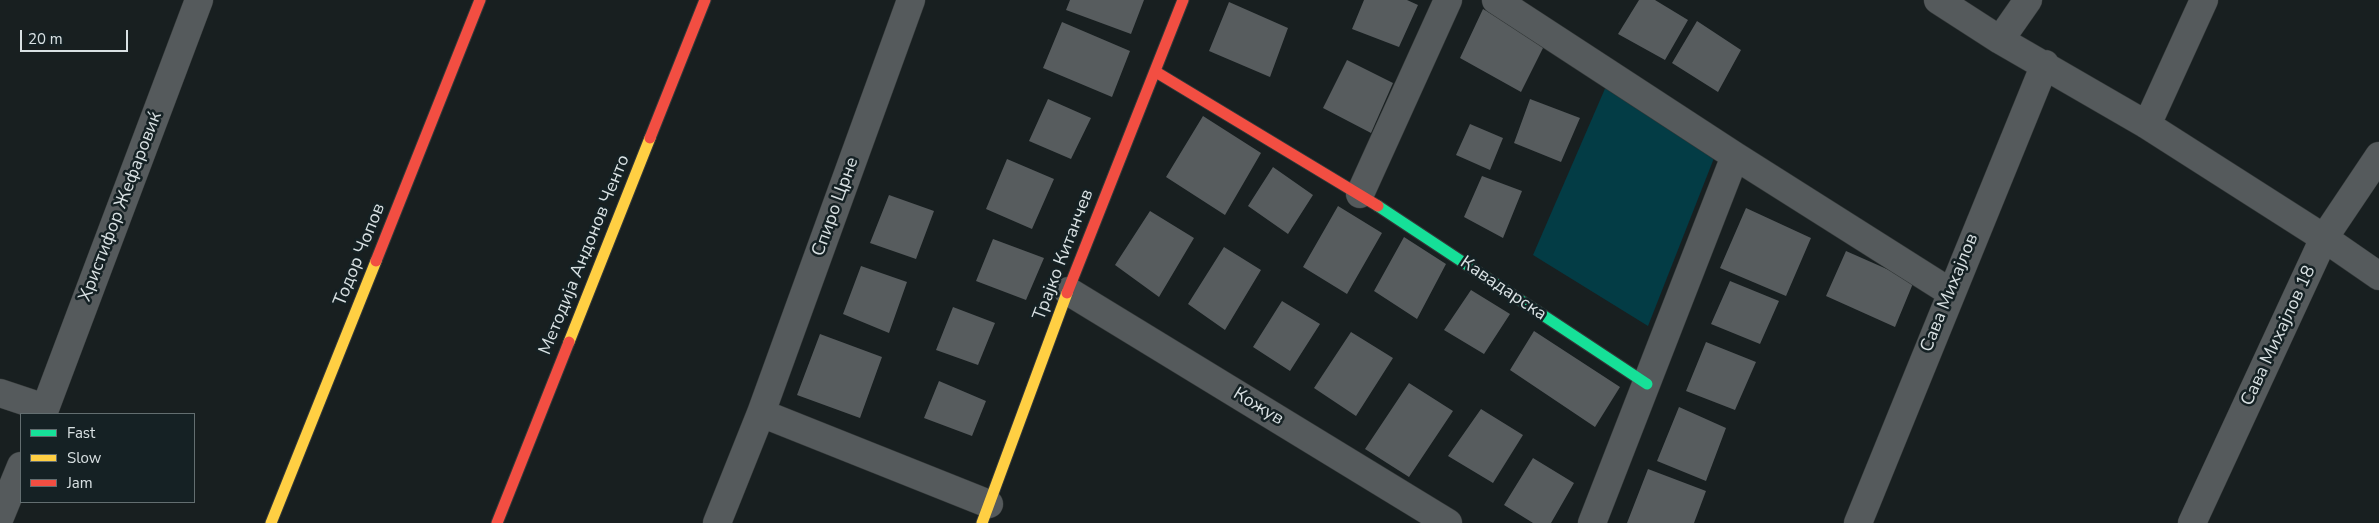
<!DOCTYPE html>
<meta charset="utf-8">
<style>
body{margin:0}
#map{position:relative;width:2379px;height:523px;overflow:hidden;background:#181f20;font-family:"Nunito Sans",sans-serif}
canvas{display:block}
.legend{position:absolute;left:20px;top:413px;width:175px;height:90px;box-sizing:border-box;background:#152124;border:1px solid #636e70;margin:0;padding:6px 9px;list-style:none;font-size:15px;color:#d9e1e3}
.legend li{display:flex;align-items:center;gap:10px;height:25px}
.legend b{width:25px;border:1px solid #636e70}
.scale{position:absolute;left:20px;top:30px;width:108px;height:22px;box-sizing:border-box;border:2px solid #d9e1e3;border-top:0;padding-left:6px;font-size:15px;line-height:18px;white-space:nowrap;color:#d9e1e3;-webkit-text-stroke:4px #152124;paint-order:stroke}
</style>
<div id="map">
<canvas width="2379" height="523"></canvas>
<ul class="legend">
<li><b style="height:6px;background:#16e098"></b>Fast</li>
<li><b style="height:6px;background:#ffcf43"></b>Slow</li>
<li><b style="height:6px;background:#f24e42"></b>Jam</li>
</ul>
<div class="scale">20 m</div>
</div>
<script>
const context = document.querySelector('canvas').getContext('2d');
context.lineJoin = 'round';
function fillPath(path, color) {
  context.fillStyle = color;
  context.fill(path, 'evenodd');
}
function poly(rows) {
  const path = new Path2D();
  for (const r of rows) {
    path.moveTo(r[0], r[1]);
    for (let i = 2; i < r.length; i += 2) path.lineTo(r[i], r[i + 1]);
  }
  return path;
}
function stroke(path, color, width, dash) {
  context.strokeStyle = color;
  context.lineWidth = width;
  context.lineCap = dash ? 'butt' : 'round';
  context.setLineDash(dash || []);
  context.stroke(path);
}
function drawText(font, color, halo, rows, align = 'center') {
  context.font = font + ' "Nunito Sans",sans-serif';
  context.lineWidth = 5;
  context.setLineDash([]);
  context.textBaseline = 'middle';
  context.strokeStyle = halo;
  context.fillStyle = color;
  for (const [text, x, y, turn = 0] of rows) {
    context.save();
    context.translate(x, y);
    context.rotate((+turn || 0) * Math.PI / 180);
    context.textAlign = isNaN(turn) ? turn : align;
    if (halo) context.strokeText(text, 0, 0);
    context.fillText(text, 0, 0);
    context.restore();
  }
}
const green = poly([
 [1607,84,1716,153,1648,326,1533,255]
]);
const building = poly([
 [1070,0,1144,0,1131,34,1066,10],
 [1364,0,1407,0,1418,5,1399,47,1352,29],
 [1639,0,1655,0,1688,20,1665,60,1618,34],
 [1229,2,1288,28,1270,77,1209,51],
 [1483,9,1545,44,1521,92,1460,58],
 [1697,21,1741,50,1718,92,1672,63],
 [1062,22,1130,51,1112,97,1043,68],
 [1347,60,1393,83,1371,133,1323,108],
 [1048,99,1091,118,1071,159,1029,141],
 [1530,99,1580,118,1561,162,1514,143],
 [1203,116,1261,153,1225,215,1166,177],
 [1470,124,1503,138,1490,170,1456,155],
 [1007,159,1054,179,1032,229,986,209],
 [1273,167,1313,195,1288,234,1248,206],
 [1482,176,1522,191,1503,238,1464,217],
 [889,195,934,211,916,259,870,243],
 [1338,206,1382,233,1347,294,1303,267],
 [1746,208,1811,238,1786,296,1720,268],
 [1150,211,1194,238,1159,297,1115,265],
 [1404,237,1446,264,1417,319,1374,291],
 [993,239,1044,258,1026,300,976,281],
 [1224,247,1261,270,1225,330,1188,304],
 [1846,251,1914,281,1895,327,1826,296],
 [861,266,907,282,889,333,843,314],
 [1730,281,1779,301,1760,344,1711,324],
 [1471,290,1510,314,1484,354,1444,330],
 [1282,301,1320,324,1290,371,1253,347],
 [953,307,995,323,978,365,936,350],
 [1534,331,1620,387,1595,427,1510,370],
 [1351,332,1393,358,1356,416,1314,388],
 [820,334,882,357,860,418,797,395],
 [1706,342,1756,362,1735,410,1686,391],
 [939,381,986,401,972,436,924,418],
 [1409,383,1453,411,1409,477,1365,449],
 [1679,407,1726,428,1706,481,1657,461],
 [1481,409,1523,435,1493,483,1448,456],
 [1533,458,1574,483,1551,523,1533,523,1504,505],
 [1648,469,1706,491,1694,523,1627,523]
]);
const street = poly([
 [1496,0,1735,156,1950,292],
 [1938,0,2000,40,2147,125,2324,238,2379,276],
 [2000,40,2028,0],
 [2147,125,2204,0],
 [1360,194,1448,0],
 [1068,291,1448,523],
 [0,393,45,408],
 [761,413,989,504],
 [43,414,199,0],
 [0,517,21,466],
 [717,523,761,413,911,0],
 [1592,523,1735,156],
 [1858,523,2045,64],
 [2192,523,2324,238,2379,156]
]);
const fast = poly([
 [1378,206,1647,384]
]);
const slow = poly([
 [569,342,650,138],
 [271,523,376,261],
 [982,523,1067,293]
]);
const jam = poly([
 [1156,72,1378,206],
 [650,138,705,0],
 [376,261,480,0],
 [1067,293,1183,0],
 [497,523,569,342]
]);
const streetNames = [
 ["Христифор Жефаровиќ",121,207,-69],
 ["Спиро Црне",836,207,-70],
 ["Тодор Чопов",360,255,-68],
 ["Методија Андонов Ченто",585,255,-68],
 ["Трајко Китанчев",1064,255,-69],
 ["Кавадарска",1503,289,34],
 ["Сава Михајлов",1950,293,-68],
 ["Сава Михајлов 18",2279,336,-65],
 ["Кожув",1258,407,31]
];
fillPath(green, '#033c45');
fillPath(building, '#575c5e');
stroke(street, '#333838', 29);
stroke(fast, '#333838', 13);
stroke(slow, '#333838', 13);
stroke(jam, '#333838', 13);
stroke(street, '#555a5c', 28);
stroke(fast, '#16e098', 11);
stroke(slow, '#ffcf43', 11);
stroke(jam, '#f24e42', 11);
drawText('18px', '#d9e1e3', '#152124', streetNames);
</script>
